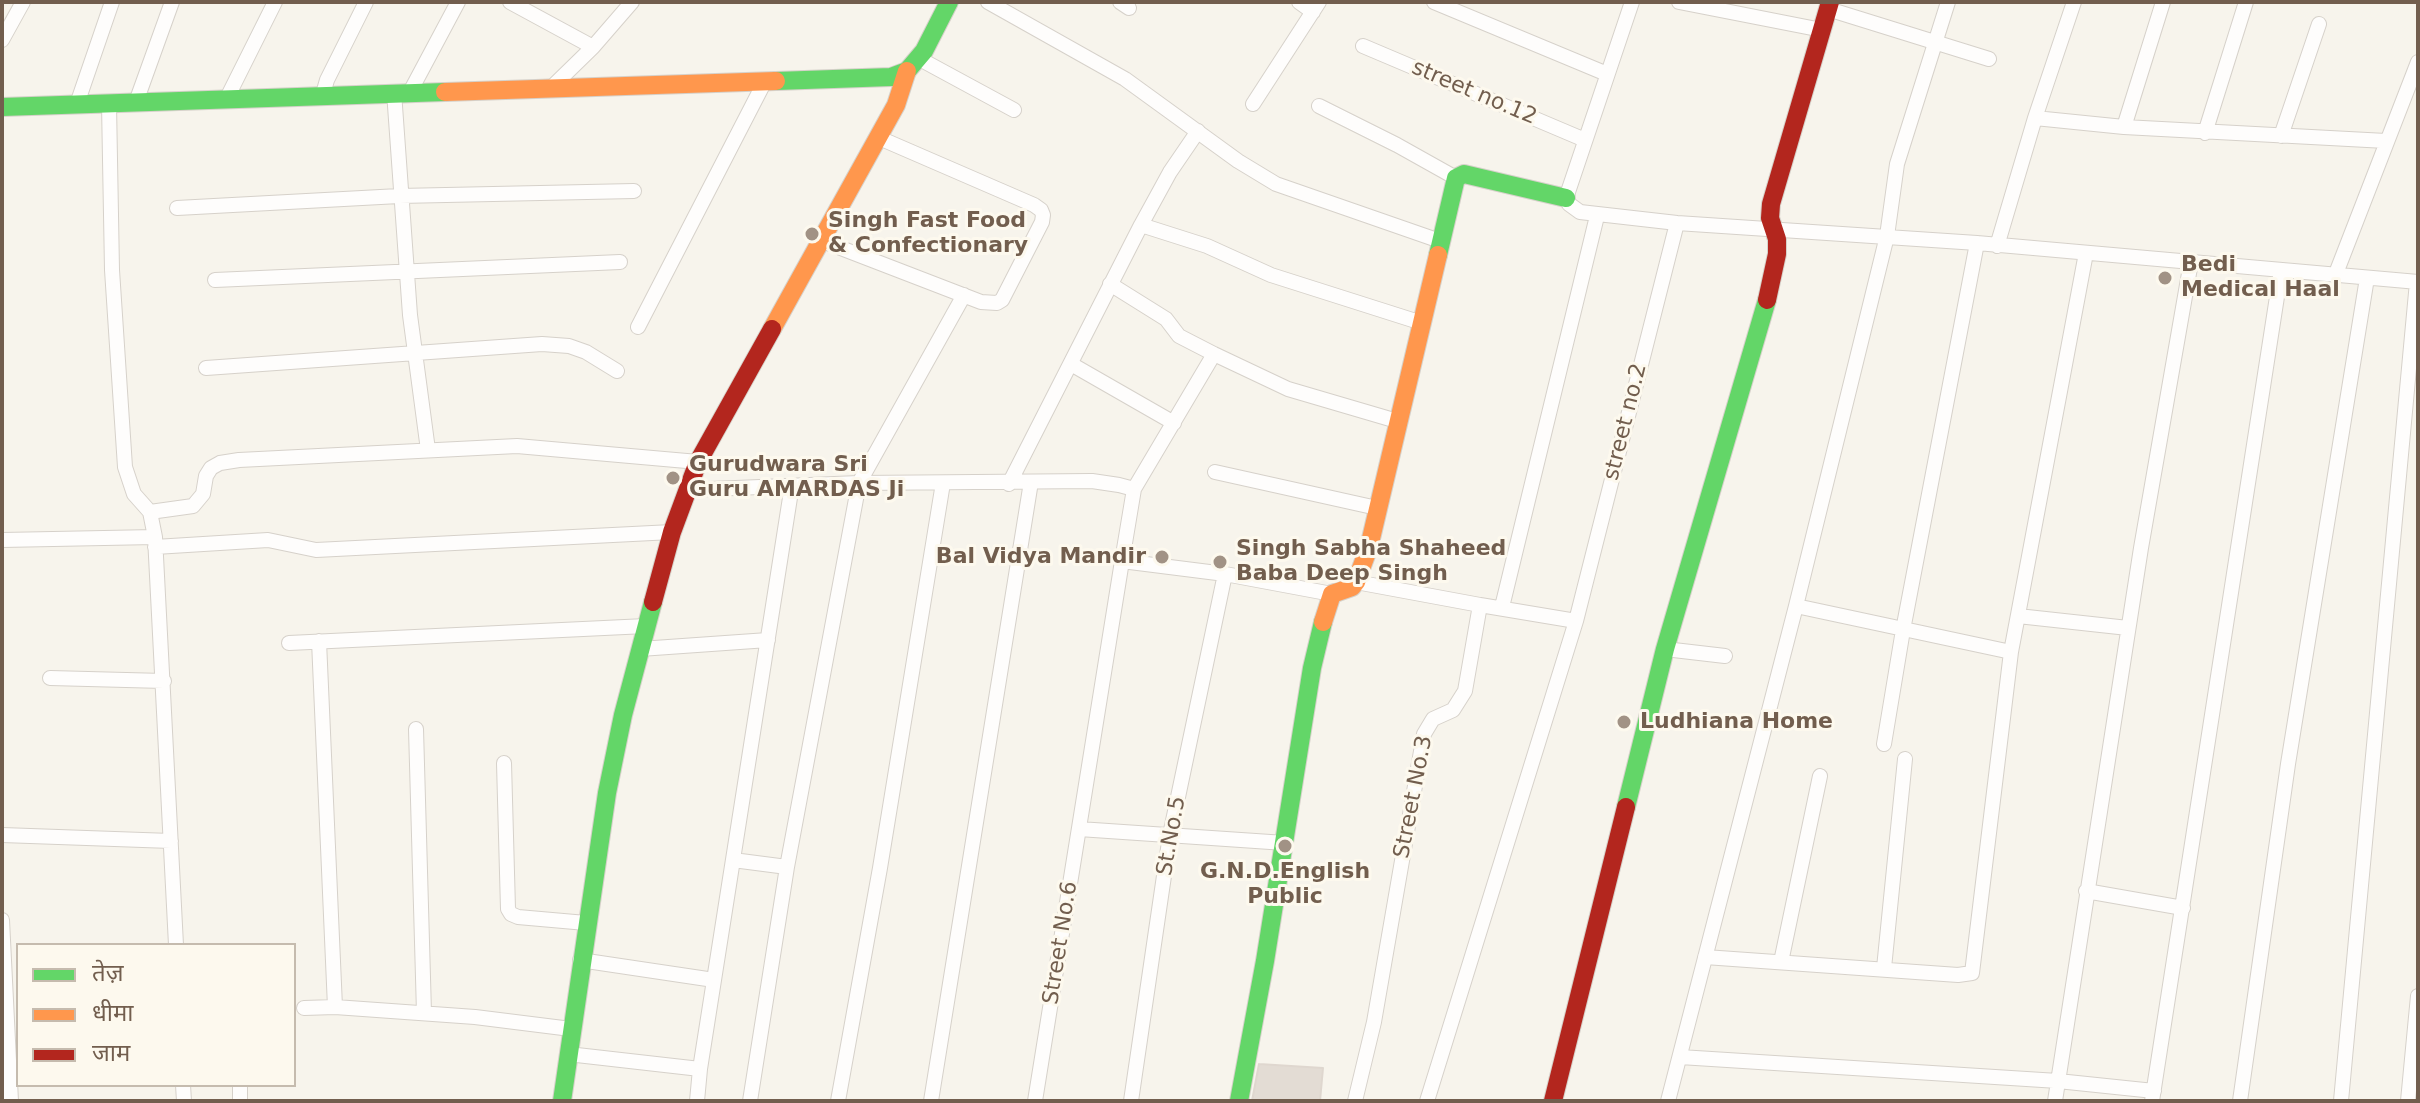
<!DOCTYPE html>
<meta charset="utf-8">
<style>
body{margin:0}
#map{position:relative;width:2420px;height:1103px;overflow:hidden;background:#f7f4ec;font-family:"DejaVu Sans","Noto Sans Devanagari",sans-serif}
canvas{display:block}
.frame{position:absolute;inset:0;border:4px solid #725e4e;pointer-events:none}
.legend{position:absolute;left:16px;top:943px;width:280px;height:144px;box-sizing:border-box;background:#fdf9ee;border:2px solid #c5bbae;margin:0;padding:10px 14px;list-style:none;font-size:24px;color:#725e4e}
.legend li{display:flex;align-items:center;gap:16px;height:40px}
.legend b{width:40px;border:2px solid #c5bbae}
</style>
<div id="map">
<canvas width="2420" height="1103"></canvas>
<div class="frame"></div>
<ul class="legend">
<li><b style="height:10px;background:#63d668"></b>तेज़</li>
<li><b style="height:10px;background:#ff974d"></b>धीमा</li>
<li><b style="height:10px;background:#b3261e"></b>जाम</li>
</ul>
</div>
<script>
const context = document.querySelector('canvas').getContext('2d');
context.lineJoin = 'round';
function fillPath(path, color) {
  context.fillStyle = color;
  context.fill(path, 'evenodd');
}
function poly(rows) {
  const path = new Path2D();
  for (const r of rows) {
    path.moveTo(r[0], r[1]);
    for (let i = 2; i < r.length; i += 2) path.lineTo(r[i], r[i + 1]);
  }
  return path;
}
function stroke(path, color, width, dash) {
  context.strokeStyle = color;
  context.lineWidth = width;
  context.lineCap = dash ? 'butt' : 'round';
  context.setLineDash(dash || []);
  context.stroke(path);
}
function drawText(font, color, halo, rows, align = 'center') {
  context.font = font + ' "DejaVu Sans",sans-serif';
  context.lineWidth = 6;
  context.setLineDash([]);
  context.textBaseline = 'middle';
  context.strokeStyle = halo;
  context.fillStyle = color;
  for (const [text, x, y, turn = 0] of rows) {
    context.save();
    context.translate(x, y);
    context.rotate((+turn || 0) * Math.PI / 180);
    context.textAlign = isNaN(turn) ? turn : align;
    if (halo) context.strokeText(text, 0, 0);
    context.fillText(text, 0, 0);
    context.restore();
  }
}
const building = poly([
 [1259,1064,1323,1068,1320,1101,1252,1101,1259,1064]
]);
const street = poly([
 [510,2,593,47],
 [988,2,1125,79,1238,161,1276,184,1440,241],
 [1120,2,1129,8],
 [1299,2,1313,12],
 [1434,2,1607,74],
 [1632,2,1566,198,1569,204,1580,212,1677,223,1977,243,2418,282],
 [1679,2,1822,30],
 [2074,2,2035,118,2124,127,2386,141],
 [1828,9,1989,59],
 [2,40,23,2],
 [1363,46,1585,140],
 [918,58,1014,110],
 [552,87,593,47,632,2],
 [394,92,410,315,428,450],
 [410,92,458,2],
 [323,94,327,80,366,2],
 [227,98,275,2],
 [136,102,172,2],
 [77,104,112,2],
 [109,104,112,270,125,467,134,494,150,512,155,537,176,945],
 [1253,104,1319,2],
 [1319,106,1397,145,1456,178],
 [2124,127,2163,2],
 [2205,133,2246,2],
 [2281,136,2319,24],
 [177,208,399,196,634,191],
 [1141,225,1170,172,1198,131],
 [820,240,981,302,997,303,1002,300,1042,222,1043,215,1041,210,1034,205,877,137],
 [1997,246,2035,118],
 [2335,276,2418,62],
 [215,280,620,262],
 [1110,284,1166,319,1179,336,1214,354,1288,389,1397,421],
 [638,327,765,81],
 [1071,364,1174,423],
 [206,368,542,344,569,346,586,352,617,371],
 [1215,472,1377,508],
 [1009,484,1141,225,1207,246,1271,275,1422,323],
 [1134,489,1214,354],
 [686,490,859,483,1092,481,1119,485,1134,489,1122,561],
 [150,512,193,506,203,494,206,476,211,468,220,463,239,460,517,446,698,462],
 [2,540,155,537],
 [155,547,268,540,316,550,672,532],
 [1356,582,1480,605],
 [1796,606,2011,652],
 [1502,607,1597,216],
 [2018,616,2128,628],
 [319,641,335,1007],
 [289,643,646,626],
 [640,649,768,640],
 [1665,649,1725,656],
 [50,678,164,681],
 [416,729,424,1013],
 [1884,744,1903,630,1977,243],
 [504,763,508,909,511,914,518,917,586,923],
 [1079,829,1285,843],
 [2,835,171,841],
 [733,860,787,867],
 [2086,891,2183,908],
 [2,920,11,1101],
 [1705,957,1958,975,1972,973,2011,652,2086,253],
 [580,960,714,980],
 [1781,962,1820,776],
 [1884,968,1905,759],
 [304,1008,335,1007,475,1017,571,1029],
 [568,1054,700,1069],
 [1680,1057,2058,1081,2154,1091],
 [183,1085,184,1101],
 [240,1085,240,1101],
 [697,1101,700,1069,792,485],
 [750,1101,787,867,859,483,964,295],
 [838,1101,880,868,943,483],
 [931,1101,1031,482],
 [1035,1101,1122,561,1225,574,1332,594],
 [1131,1101,1170,835,1225,574],
 [1355,1101,1374,1022,1424,734,1433,719,1453,710,1465,691,1480,605,1576,621],
 [1427,1101,1576,621,1677,223],
 [1668,1101,1796,606,1887,236,1897,164,1948,2],
 [2055,1101,2141,548,2191,262],
 [2152,1101,2281,271],
 [2240,1101,2288,764,2367,278],
 [2341,1101,2417,282],
 [2408,1101,2418,996]
]);
const fast = poly([
 [776,81,891,77,907,71,924,51,949,2],
 [2,107,445,92],
 [1438,255,1456,178,1464,174,1566,198],
 [1626,807,1665,649,1767,300],
 [562,1101,607,793,623,715,653,602],
 [1239,1101,1265,961,1312,668,1323,622]
]);
const slow = poly([
 [445,92,776,81],
 [772,329,896,105,907,71],
 [1323,622,1332,594,1352,587,1356,582,1369,547,1438,255]
]);
const jam = poly([
 [1767,300,1777,254,1777,239,1770,218,1771,204,1830,2],
 [653,602,672,532,698,462,772,329],
 [1553,1101,1626,807]
]);
const markers = [
 [812,234,8,"#a19285"],
 [2165,278,8,"#a19285"],
 [673,478,8,"#a19285"],
 [1162,557,8,"#a19285"],
 [1220,562,8,"#a19285"],
 [1624,722,8,"#a19285"],
 [1285,846,8,"#a19285"]
];
const streetNames = [
 ["street no.12",1474,93,23],
 ["street no.2",1626,422,-76],
 ["Street No.3",1414,797,-79],
 ["St.No.5",1172,836,-80],
 ["Street No.6",1061,943,-81]
];
const poiNames = [
 ["Singh Fast Food",828,221],
 ["& Confectionary",828,246],
 ["Bedi",2181,265],
 ["Medical Haal",2181,290],
 ["Gurudwara Sri",689,465],
 ["Guru AMARDAS Ji",689,490],
 ["Singh Sabha Shaheed",1236,549],
 ["Baba Deep Singh",1236,574],
 ["Bal Vidya Mandir",1146,557,"right"],
 ["Ludhiana Home",1640,722],
 ["G.N.D.English",1285,872,"center"],
 ["Public",1285,897,"center"]
];
fillPath(building, '#e3dcd4');
stroke(building, '#dfd7cf', 2);
stroke(street, '#d6d1ca', 16);
stroke(fast, '#d6d1ca', 20);
stroke(slow, '#d6d1ca', 20);
stroke(jam, '#d6d1ca', 20);
stroke(street, '#fefdfc', 14);
stroke(fast, '#63d668', 18);
stroke(slow, '#ff974d', 18);
stroke(jam, '#b3261e', 18);
for (const [x, y, r, color] of markers) {
  const dot = new Path2D();
  dot.arc(x, y, r, 0, 2 * Math.PI);
  context.fillStyle = color;
  context.fill(dot);
  stroke(dot, '#fdf9ee', 3);
}
drawText('22px', '#725e4e', '#fdf9ee', streetNames);
drawText('bold 22px', '#725e4e', '#fdf9ee', poiNames, 'left');
</script>
